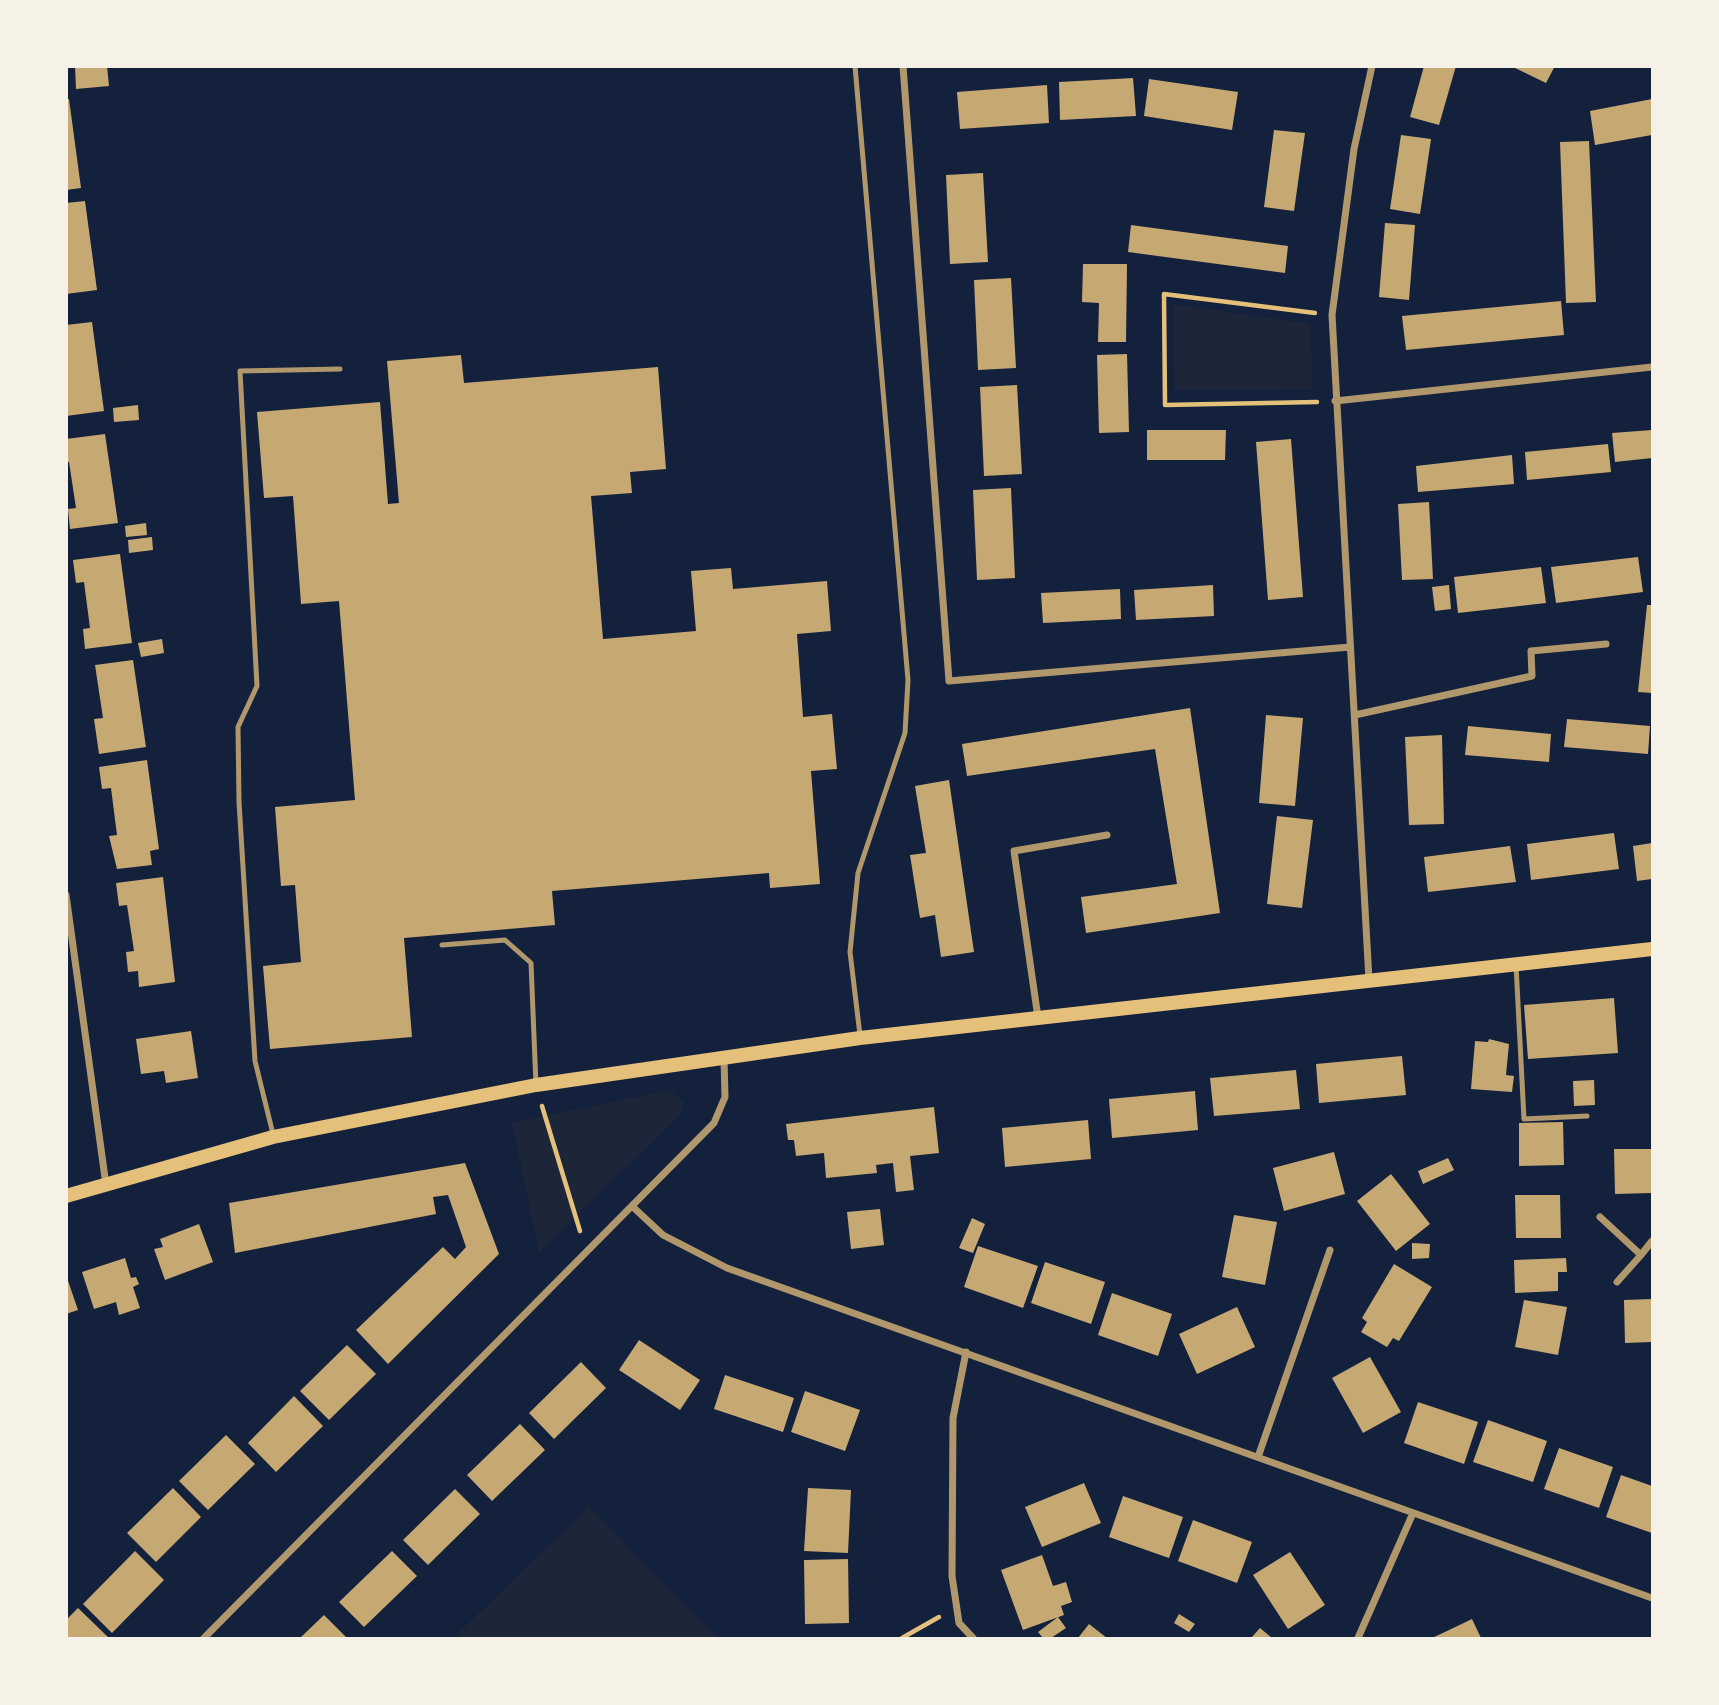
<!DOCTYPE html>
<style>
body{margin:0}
#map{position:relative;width:1719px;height:1705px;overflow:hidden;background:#14213d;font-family:Literata,serif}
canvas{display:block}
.frame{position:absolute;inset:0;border:68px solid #f6f1e7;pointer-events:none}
</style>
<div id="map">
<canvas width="1719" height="1705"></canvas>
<div class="frame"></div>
</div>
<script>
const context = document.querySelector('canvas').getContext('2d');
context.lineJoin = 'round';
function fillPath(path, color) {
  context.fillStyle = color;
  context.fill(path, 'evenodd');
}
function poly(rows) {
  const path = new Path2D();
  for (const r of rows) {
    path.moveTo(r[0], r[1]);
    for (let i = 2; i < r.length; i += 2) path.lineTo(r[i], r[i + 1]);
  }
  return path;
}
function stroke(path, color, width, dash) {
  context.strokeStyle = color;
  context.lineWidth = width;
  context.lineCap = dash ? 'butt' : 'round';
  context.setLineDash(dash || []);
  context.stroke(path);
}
const green = poly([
 [1173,304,1311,324,1312,389,1174,390],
 [669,1090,684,1102,682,1113,539,1252,512,1123],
 [589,1507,718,1638,453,1638]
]);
const building = poly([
 [75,66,107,66,109,86,76,89],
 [1424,66,1456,66,1439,125,1410,117],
 [1511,66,1555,66,1546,83],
 [1133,78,1136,116,1060,120,1059,82],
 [1149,79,1238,92,1232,130,1144,116],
 [1047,85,1049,123,960,129,957,92],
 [66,99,69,99,81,188,66,190],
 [1652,99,1652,135,1595,145,1590,111],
 [1274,130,1305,133,1294,211,1264,207],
 [1401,135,1431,139,1420,214,1390,209],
 [1589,141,1596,302,1566,303,1560,142],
 [983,173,988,262,950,264,946,175],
 [85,201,97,290,66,294,66,203],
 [1385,223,1415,225,1409,300,1379,297],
 [1131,225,1288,246,1285,273,1128,252],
 [1083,264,1127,264,1126,342,1098,342,1099,303,1082,302],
 [1011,278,1016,368,978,370,974,280],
 [1561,301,1564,335,1406,350,1402,316],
 [92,322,104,411,66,416,66,325],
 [1127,354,1129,432,1099,433,1097,355],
 [461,355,464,383,658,367,666,469,630,472,632,493,591,496,603,639,696,631,691,571,731,568,733,589,827,581,831,631,797,634,803,717,832,714,837,769,811,771,820,884,770,888,769,873,552,891,555,925,404,938,412,1037,270,1049,263,966,301,962,295,885,281,886,275,807,355,800,339,601,301,604,293,496,264,498,257,412,380,402,388,504,399,503,387,361],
 [1017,385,1022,474,984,476,980,387],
 [138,405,139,420,114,422,113,408],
 [1147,430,1226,430,1225,460,1147,460],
 [1652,430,1652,458,1615,462,1612,433],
 [105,434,118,523,70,529,68,509,76,508,69,462,66,462,66,439],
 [1291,439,1303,597,1268,600,1256,442],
 [1608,444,1611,472,1527,480,1525,452],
 [1512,455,1514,484,1418,492,1416,466],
 [1011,488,1015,578,977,580,973,490],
 [1429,502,1433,579,1402,580,1398,504],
 [146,523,147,535,126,537,125,526],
 [152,537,153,550,129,553,128,540],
 [120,554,132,643,85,649,83,629,90,628,84,582,76,583,73,560],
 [1638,557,1643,592,1556,603,1551,567],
 [1541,567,1546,603,1458,613,1454,577],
 [1213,585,1214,616,1136,620,1134,590],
 [1449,585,1451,609,1435,611,1432,587],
 [1120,589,1121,619,1043,623,1041,593],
 [1647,605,1652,605,1652,693,1638,692],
 [162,639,164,653,141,657,138,643],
 [133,660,146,747,99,754,94,719,103,718,95,665],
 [1190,708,1220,913,1086,933,1081,897,1177,884,1155,749,967,776,962,744],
 [1266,715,1303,718,1295,806,1259,803],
 [1567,719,1650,726,1648,754,1564,747],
 [1468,726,1551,734,1549,762,1465,755],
 [1442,735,1444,824,1409,825,1405,737],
 [147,760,159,849,150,851,152,865,117,869,109,836,117,835,111,788,102,789,99,767],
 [949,780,974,952,941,957,935,915,920,918,910,855,926,853,915,786],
 [1277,816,1313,820,1302,908,1267,904],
 [1614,833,1619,869,1531,880,1527,844],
 [1652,843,1652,879,1637,881,1633,846],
 [1510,846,1516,882,1428,892,1424,857],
 [163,877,175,982,139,987,138,971,128,972,126,952,134,951,127,905,119,906,116,883],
 [1614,998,1618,1053,1528,1059,1524,1005],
 [191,1031,198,1078,166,1083,164,1071,141,1074,136,1039],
 [1489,1039,1509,1044,1506,1075,1514,1076,1512,1092,1471,1089,1475,1041,1488,1042],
 [1402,1056,1406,1095,1319,1103,1316,1064],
 [1296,1070,1300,1109,1214,1116,1210,1078],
 [1594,1080,1595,1105,1574,1106,1573,1081],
 [1195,1091,1198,1130,1112,1138,1109,1099],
 [934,1107,939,1153,910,1156,914,1190,896,1192,893,1163,876,1165,877,1173,826,1178,824,1153,796,1156,794,1140,788,1140,786,1124],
 [1088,1120,1091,1159,1005,1167,1002,1128],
 [1563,1122,1564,1165,1519,1166,1519,1123],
 [1614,1149,1652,1149,1652,1193,1615,1194],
 [1334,1152,1345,1194,1284,1211,1273,1168],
 [1448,1158,1454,1170,1423,1184,1418,1171],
 [465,1163,499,1254,388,1364,356,1330,443,1247,455,1259,466,1247,448,1195,433,1197,436,1214,235,1253,229,1203],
 [1391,1174,1430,1224,1396,1251,1357,1201],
 [1515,1195,1560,1195,1561,1238,1516,1238],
 [880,1209,884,1245,851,1249,847,1212],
 [1234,1215,1277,1222,1265,1285,1222,1277],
 [972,1218,985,1224,973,1253,959,1248],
 [199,1224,213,1262,165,1280,154,1249,163,1247,160,1239],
 [1412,1243,1430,1244,1429,1258,1412,1259],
 [978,1246,1038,1266,1023,1308,964,1287],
 [125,1258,131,1278,136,1277,139,1284,133,1287,140,1308,119,1315,116,1302,94,1309,82,1272],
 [1566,1258,1567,1272,1558,1272,1558,1291,1515,1293,1514,1260],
 [1045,1262,1105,1282,1091,1324,1031,1303],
 [1394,1264,1432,1287,1399,1341,1393,1338,1387,1347,1361,1332,1367,1322,1362,1318],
 [66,1275,78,1310,66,1314],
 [1112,1293,1172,1314,1158,1356,1098,1335],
 [1652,1299,1652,1342,1625,1343,1624,1300],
 [1524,1300,1567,1307,1558,1355,1515,1347],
 [1237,1307,1255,1347,1197,1374,1179,1334],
 [639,1340,700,1380,680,1410,619,1370],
 [347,1345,376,1374,329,1420,300,1391],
 [1370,1357,1401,1412,1363,1433,1332,1378],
 [581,1362,606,1388,554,1439,529,1413],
 [725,1375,794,1398,783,1432,714,1409],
 [805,1391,860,1410,845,1451,791,1432],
 [294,1396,323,1426,276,1472,248,1443],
 [1418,1402,1478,1422,1464,1464,1404,1443],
 [1488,1420,1547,1441,1533,1482,1473,1462],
 [520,1424,545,1450,492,1501,467,1475],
 [226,1435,255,1464,208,1510,179,1481],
 [1559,1448,1613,1467,1599,1508,1544,1489],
 [1621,1475,1652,1486,1652,1533,1606,1517],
 [1084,1483,1101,1523,1042,1547,1025,1507],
 [173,1488,201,1517,156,1562,127,1533],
 [808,1488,851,1490,848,1553,804,1551],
 [455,1489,480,1514,428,1565,403,1540],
 [1123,1496,1183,1517,1169,1558,1109,1537],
 [1193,1520,1252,1542,1237,1583,1178,1561],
 [135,1551,164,1580,112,1633,83,1604],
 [392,1551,417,1576,364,1627,339,1602],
 [1290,1552,1325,1605,1288,1629,1253,1575],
 [1042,1555,1053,1586,1066,1582,1072,1602,1061,1606,1064,1615,1023,1630,1001,1570],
 [848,1559,849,1623,805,1624,804,1560],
 [78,1608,108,1637,106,1638,66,1638,66,1620],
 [1179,1614,1195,1624,1189,1632,1174,1623],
 [324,1615,347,1638,300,1638],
 [1058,1617,1066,1628,1051,1638,1043,1638,1038,1632],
 [1472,1619,1481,1638,1432,1638,1447,1631],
 [1089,1624,1107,1638,1078,1638],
 [1260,1628,1272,1638,1251,1638]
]);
const path = poly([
 [1315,313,1164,294,1165,405,1317,402],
 [542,1106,580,1231],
 [902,1638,939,1617]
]);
const service = poly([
 [855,66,908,680,905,733,858,873,850,952,860,1035],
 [442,945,505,940,531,963,536,1085],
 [1516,965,1524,1119,1587,1116],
 [273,1134,255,1061,239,802,238,727,257,686,240,371,340,369]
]);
const minor = poly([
 [903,66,949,681,1350,647],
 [1335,401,1652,367],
 [1355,715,1532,676,1531,651,1606,644],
 [66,895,106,1185],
 [1369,980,1332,315,1354,149,1372,66],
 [1038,1018,1014,851,1107,835],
 [633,1207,663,1235,727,1268,1652,1598],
 [1600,1217,1641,1255,1617,1282],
 [1641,1255,1652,1241],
 [966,1352,953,1418,952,1576,959,1623,973,1638],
 [1258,1457,1330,1250],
 [204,1638,714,1123,725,1097,724,1058],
 [1358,1638,1413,1513]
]);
const secondary = poly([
 [66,1196,273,1137,536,1085,860,1038,1652,949]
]);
fillPath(green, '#1d2539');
fillPath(building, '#c6a872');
stroke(path, '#e5c07b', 4.5);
stroke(service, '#b1986c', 5);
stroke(minor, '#b1986c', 7);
stroke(secondary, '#e5c07b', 14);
</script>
